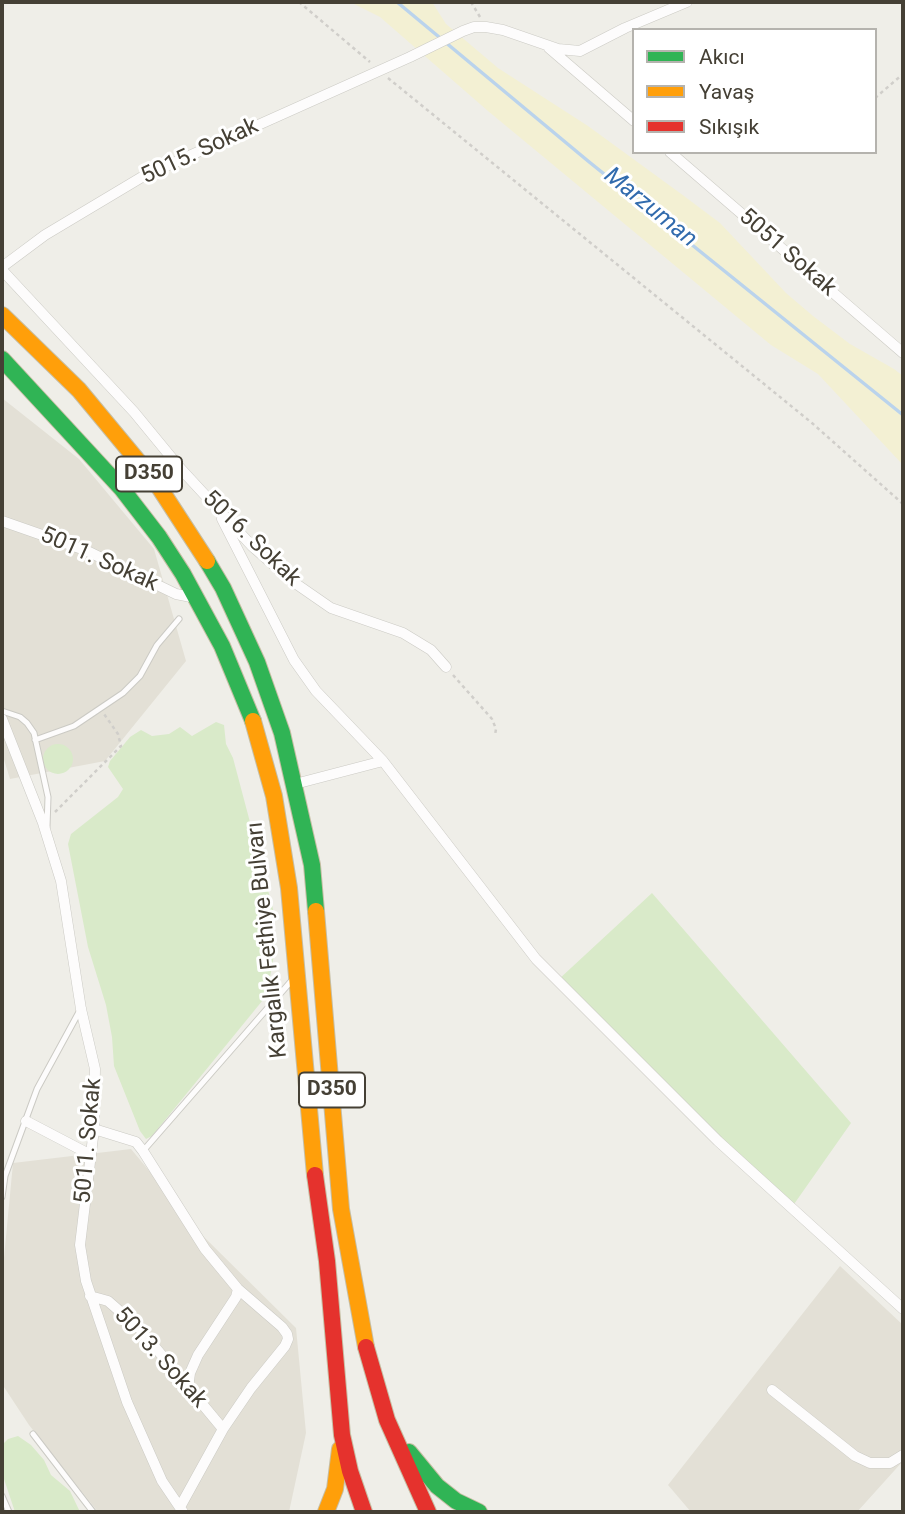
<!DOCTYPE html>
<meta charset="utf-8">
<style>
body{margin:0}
#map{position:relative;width:905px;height:1514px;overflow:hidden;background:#efeee8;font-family:Roboto,sans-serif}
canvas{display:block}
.frame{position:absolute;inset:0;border:4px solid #454035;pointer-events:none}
.legend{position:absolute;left:632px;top:28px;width:245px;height:126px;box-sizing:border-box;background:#fff;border:2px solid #b5b3ae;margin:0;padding:9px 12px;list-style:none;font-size:21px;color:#454035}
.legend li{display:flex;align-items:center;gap:14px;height:35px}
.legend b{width:35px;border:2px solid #b5b3ae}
</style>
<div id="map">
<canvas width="905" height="1514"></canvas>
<div class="frame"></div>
<ul class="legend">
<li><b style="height:9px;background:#30b455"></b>Akıcı</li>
<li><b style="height:9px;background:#ff9f0a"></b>Yavaş</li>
<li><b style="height:9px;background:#e5322d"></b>Sıkışık</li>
</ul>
</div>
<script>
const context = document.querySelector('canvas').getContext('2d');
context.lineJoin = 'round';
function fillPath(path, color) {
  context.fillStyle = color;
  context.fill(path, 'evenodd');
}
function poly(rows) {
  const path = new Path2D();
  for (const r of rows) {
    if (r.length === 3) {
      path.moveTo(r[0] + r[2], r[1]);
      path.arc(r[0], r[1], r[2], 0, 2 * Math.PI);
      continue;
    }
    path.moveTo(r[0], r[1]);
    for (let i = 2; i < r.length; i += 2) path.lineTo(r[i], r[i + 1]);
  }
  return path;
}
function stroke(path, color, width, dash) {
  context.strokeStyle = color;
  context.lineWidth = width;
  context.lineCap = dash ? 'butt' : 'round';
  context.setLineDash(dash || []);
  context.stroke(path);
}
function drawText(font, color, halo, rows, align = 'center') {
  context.font = font + ' Roboto,sans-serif';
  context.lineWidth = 6;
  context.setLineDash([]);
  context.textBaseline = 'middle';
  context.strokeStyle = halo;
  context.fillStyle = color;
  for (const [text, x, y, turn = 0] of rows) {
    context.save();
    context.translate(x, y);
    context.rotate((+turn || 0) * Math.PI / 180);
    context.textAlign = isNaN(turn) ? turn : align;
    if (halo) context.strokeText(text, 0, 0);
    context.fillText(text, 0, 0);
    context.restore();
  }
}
const residential = poly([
 [2,398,79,459,154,549,186,661,105,761,10,779,2,753],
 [131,1149,204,1237,296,1328,306,1433,289,1512,98,1512,29,1425,2,1384,2,1279,13,1163],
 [840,1266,903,1325,903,1461,857,1512,691,1512,668,1485]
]);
const green = poly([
 [216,722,224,725,226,744,233,758,273,909,276,943,267,995,152,1136,146,1139,140,1131,114,1066,112,1037,106,1005,88,947,68,844,71,834,118,797,123,789,108,767,110,761,130,737,141,730,152,736,169,734,180,727,192,736],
 [58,759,15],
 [652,893,851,1123,792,1207,558,980],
 [18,1436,31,1445,44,1460,51,1475,70,1491,80,1512,15,1512,2,1473,2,1445,8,1439]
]);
const sand = poly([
 [350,2,432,2,446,24,498,68,588,126,684,196,720,223,786,293,813,316,850,344,894,369,903,376,903,465,818,374,771,345,488,111,380,17]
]);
const stream = poly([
 [397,2,588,161,903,415]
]);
const path = poly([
 [299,2,370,62],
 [471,2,480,17],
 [388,78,812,423,903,504],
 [875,98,903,74],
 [453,675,492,719,496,729,495,735],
 [55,812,121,746,118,734,104,714]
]);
const lane = poly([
 [2,711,20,717,27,723,34,733,48,797,47,827],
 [35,740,74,726,123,693,140,676,157,645,179,619],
 [143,1151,293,979],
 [2,1197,5,1176,37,1089,79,1012],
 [33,1434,93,1512],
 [2,1496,9,1512]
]);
const street = poly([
 [549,48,634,121],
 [670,152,903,353],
 [2,267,45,235,142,177,410,57,463,31,474,27,486,27,503,30,558,49,580,51,625,28,687,2],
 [2,270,134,412,180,468,252,546,292,581,331,608,403,633,431,650,446,667],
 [222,519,294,660,316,691,383,761],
 [2,521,85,550,176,594,196,598],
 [2,719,43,823,61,881,81,1009,95,1069,94,1129,80,1245,86,1281,127,1402,162,1481,183,1512],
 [295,784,383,761,536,959,718,1141,903,1309],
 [26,1121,91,1155],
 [94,1129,136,1142,143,1151,205,1249,238,1289,282,1327,287,1334,288,1339,285,1346,251,1388,223,1429,180,1507],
 [90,1296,108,1301,140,1329,223,1429],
 [188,1388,190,1373,198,1355,236,1297,238,1289],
 [772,1390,855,1456,870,1463,890,1463,903,1455]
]);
const fast = poly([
 [2,359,122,489,159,537,183,574,222,646,253,721],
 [207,561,223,588,257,662,282,733,312,865,316,911],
 [409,1452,437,1486,456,1501,479,1512]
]);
const slow = poly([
 [2,315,79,390,157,484,207,561],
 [253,721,274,796,289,888,315,1175],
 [316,911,341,1209,366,1347],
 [326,1512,335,1489,340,1449]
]);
const jam = poly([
 [315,1175,327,1261,342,1435,350,1471,364,1512],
 [366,1347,387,1420,428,1512]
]);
const shields = [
 [149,474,66],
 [332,1090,66]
];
const shieldNames = [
 ["D350",149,474],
 ["D350",332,1090]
];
const streetNames = [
 ["5015. Sokak",200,152,-25],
 ["5051 Sokak",787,253,41],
 ["5016. Sokak",251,539,44],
 ["5011. Sokak",99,560,24],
 ["Kargalık Fethiye Bulvarı",268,940,-96],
 ["5011. Sokak",89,1141,-85],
 ["5013. Sokak",160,1358,48]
];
const waterNames = [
 ["Marzuman",650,208,39]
];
fillPath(residential, '#e3e0d6');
fillPath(green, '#d9eac9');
fillPath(sand, '#f3f0d3');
stroke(stream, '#bad3ec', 3.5);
stroke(lane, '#cbcac4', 7);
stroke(street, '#cbcac4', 11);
stroke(fast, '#c6bea4', 18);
stroke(slow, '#c6bea4', 18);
stroke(jam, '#c6bea4', 18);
stroke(path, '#d0ceca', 2.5, [3.5, 3.5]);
stroke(lane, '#fdfcfc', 5);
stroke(street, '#fdfcfc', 10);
stroke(fast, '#30b455', 16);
stroke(slow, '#ff9f0a', 16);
stroke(jam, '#e5322d', 16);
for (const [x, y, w] of shields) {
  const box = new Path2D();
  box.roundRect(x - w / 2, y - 17.5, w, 35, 5);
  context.fillStyle = '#fff';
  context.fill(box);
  stroke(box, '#454035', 2);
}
drawText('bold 21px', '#454035', null, shieldNames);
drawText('23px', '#454035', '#fff', streetNames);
drawText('italic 24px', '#316bad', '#fff', waterNames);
</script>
